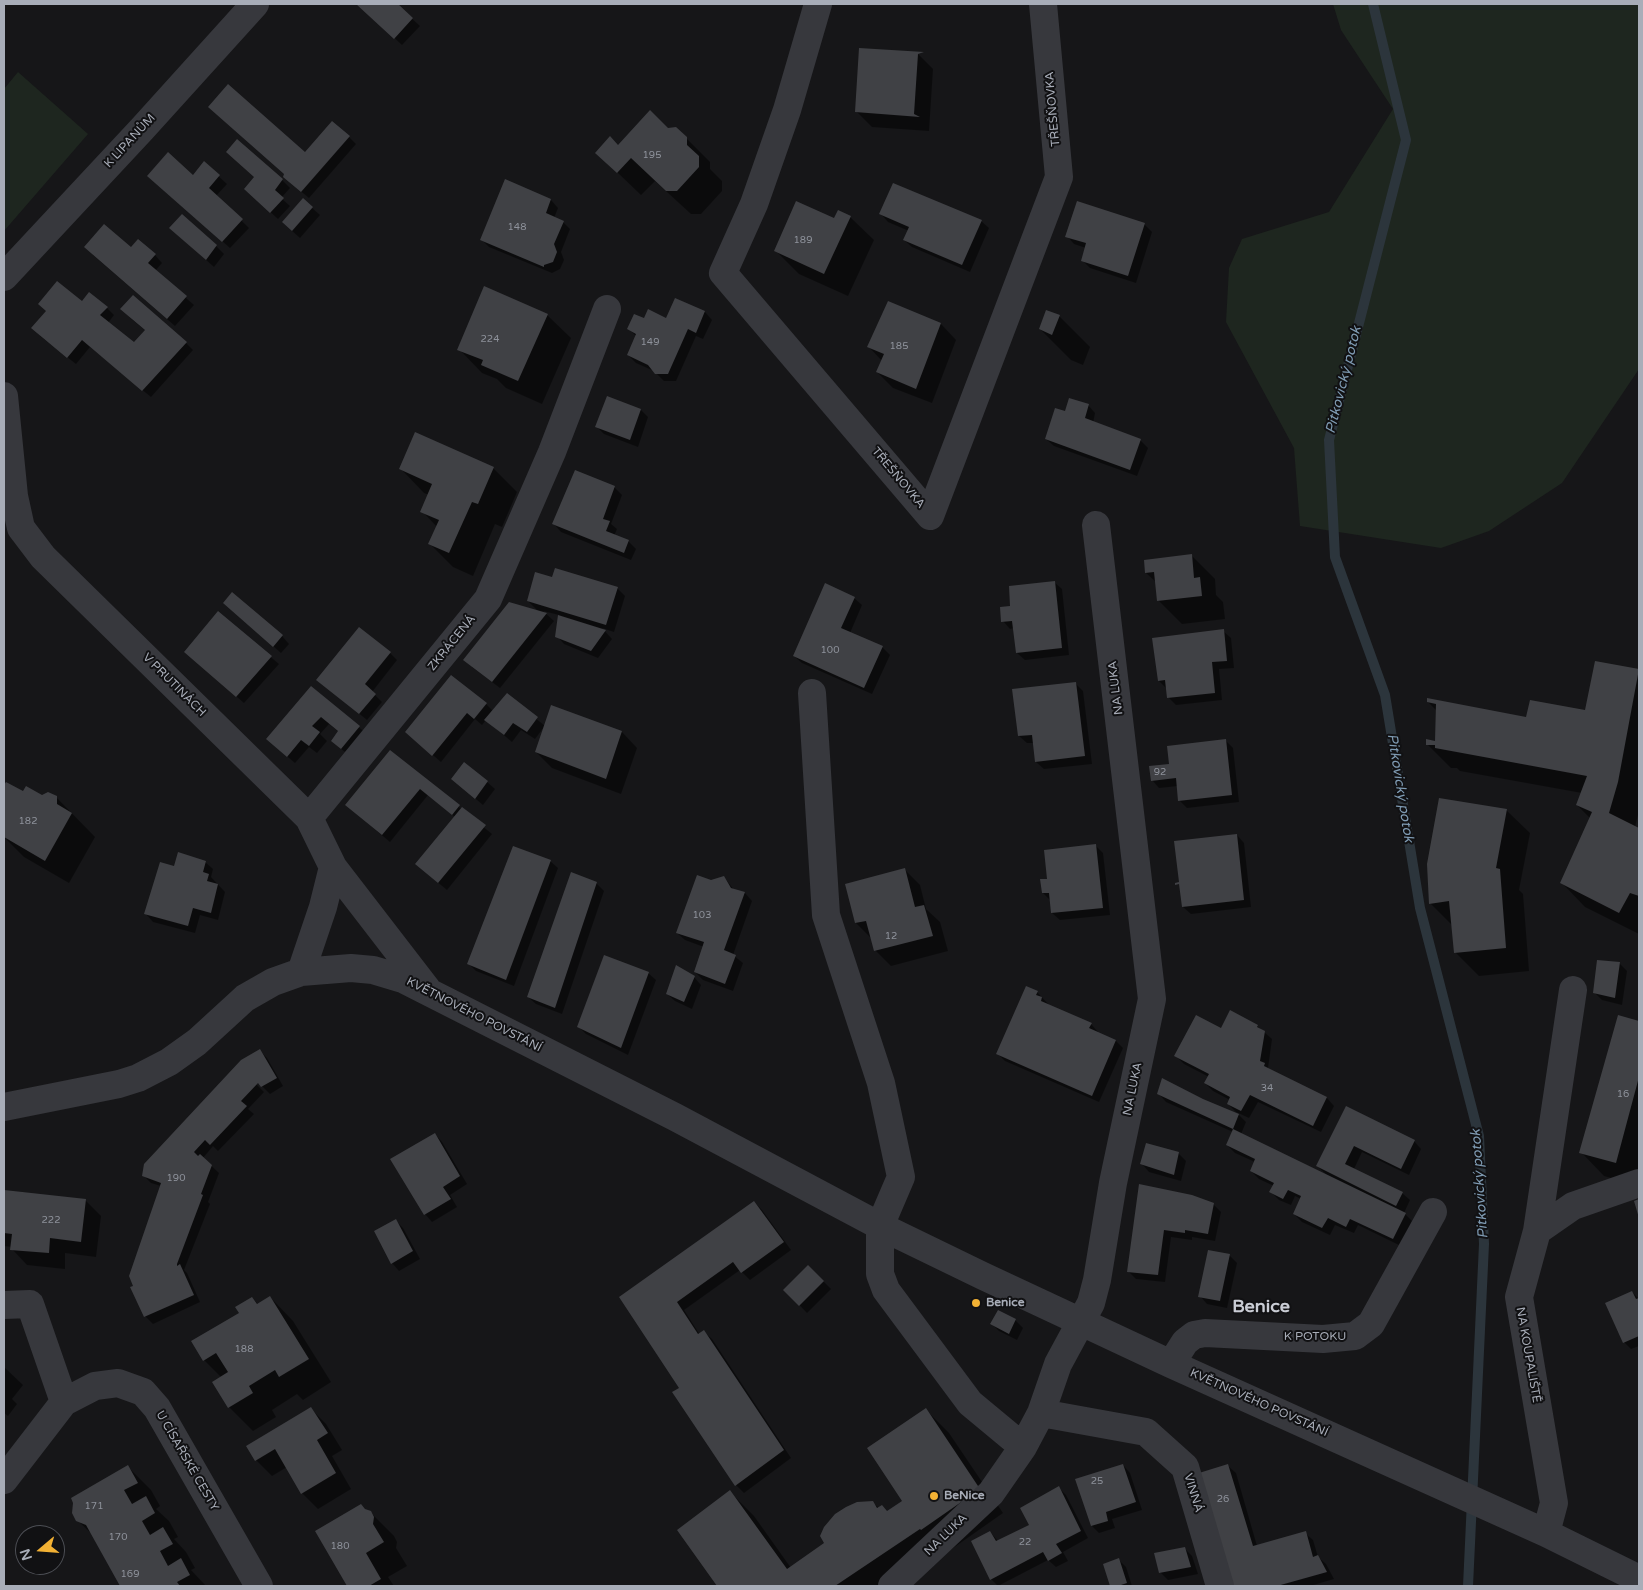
<!DOCTYPE html>
<meta charset="utf-8">
<style>
body{margin:0}
#map{position:relative;width:1643px;height:1590px;overflow:hidden;background:#161618;font-family:"Varela Round",sans-serif}
canvas{display:block}
.frame{position:absolute;inset:0;border:5px solid #a8adb8;pointer-events:none}
.north{position:absolute;left:15px;top:1525px;width:50px;height:50px;box-sizing:border-box;background:#111113;border:1px solid #4d4f55;border-radius:50%;rotate:252deg;font-size:14px;font-weight:700;line-height:20px;text-align:center;color:#a8adb8}
.north::after{content:'';display:block;margin:auto;width:18px;height:22px;background:#f2b134;clip-path:polygon(50% 0,100% 100%,50% 72%,0 100%)}
</style>
<div id="map">
<canvas width="1643" height="1590"></canvas>
<div class="frame"></div>
<div class="north">N</div>
</div>
<script>
const context = document.querySelector('canvas').getContext('2d');
context.lineJoin = 'round';
function fillPath(path, color) {
  context.fillStyle = color;
  context.fill(path, 'evenodd');
}
function poly(rows) {
  const path = new Path2D();
  for (const r of rows) {
    path.moveTo(r[0], r[1]);
    for (let i = 2; i < r.length; i += 2) path.lineTo(r[i], r[i + 1]);
  }
  return path;
}
function stroke(path, color, width, dash) {
  context.strokeStyle = color;
  context.lineWidth = width;
  context.lineCap = dash ? 'butt' : 'round';
  context.setLineDash(dash || []);
  context.stroke(path);
}
function drawText(font, color, halo, rows, align = 'center') {
  context.font = font + ' "Varela Round",sans-serif';
  context.lineWidth = 4;
  context.setLineDash([]);
  context.textBaseline = 'middle';
  context.strokeStyle = halo;
  context.fillStyle = color;
  for (const [text, x, y, turn = 0] of rows) {
    context.save();
    context.translate(x, y);
    context.rotate((+turn || 0) * Math.PI / 180);
    context.textAlign = isNaN(turn) ? turn : align;
    if (halo) context.strokeText(text, 0, 0);
    context.fillText(text, 0, 0);
    context.restore();
  }
}
const green = poly([
 [1333,4,1639,4,1639,369,1562,483,1489,531,1441,548,1300,526,1294,448,1226,322,1229,268,1242,239,1329,212,1393,109,1341,30],
 [18,72,88,134,4,231,4,89]
]);
const shadow = poly([
 [358,4,396,4,420,26,402,45],
 [917,53,933,69,929,131,872,127,856,111],
 [668,129,686,138,710,162,710,169,722,181,722,191,701,214,691,214,655,181,641,195,596,152],
 [349,137,356,144,309,198,292,184,305,153],
 [204,163,227,184,216,196,249,228,230,248,156,183,193,176],
 [282,180,290,188,281,198,290,206,278,219,253,196],
 [303,200,320,215,300,238,291,230],
 [551,200,558,208,554,218,563,222,570,229,561,252,564,260,560,269,552,273,489,247,481,239],
 [881,214,981,221,989,228,970,272,912,247,904,240,909,231,888,222],
 [850,217,874,240,848,296,799,274,775,250,834,220],
 [1144,224,1152,232,1136,283,1090,268,1082,260,1086,248,1074,244,1067,236],
 [178,235,216,246,224,254,214,267],
 [131,249,155,255,162,263,155,271,194,305,175,326,93,255],
 [676,299,705,312,712,320,703,339,696,336,676,381,664,381,654,371,636,363,628,355,637,337,629,329,644,320,667,319],
 [82,302,107,308,114,315,108,323,135,344,146,331,129,317,186,343,193,350,151,397,90,347,76,364,40,336],
 [889,303,941,324,956,340,932,403,893,388,877,372,882,361,869,347],
 [547,315,571,338,542,404,506,388,497,379,482,373,459,349],
 [1059,316,1090,347,1083,365,1071,360,1040,329],
 [1088,405,1095,413,1093,423,1140,440,1148,448,1137,476,1054,446,1046,439,1066,413],
 [641,410,648,417,638,447,604,434,597,427],
 [493,468,517,492,502,527,495,524,473,576,453,567,430,544,437,527,422,511,429,495,424,493,401,469],
 [614,487,622,495,611,524,617,529,614,536,628,541,636,549,631,560,561,532,554,524],
 [1191,555,1215,579,1216,595,1223,602,1225,619,1182,624,1158,600,1157,583,1146,573],
 [553,579,617,588,625,596,614,632,602,628,612,639,598,658,564,644,557,636,559,615,543,611,554,621,500,688,472,667,539,612,528,601],
 [1054,582,1062,589,1069,655,1025,660,1017,653,1014,628,1010,629,1003,621,1012,607],
 [854,598,862,605,850,633,882,647,890,655,872,694,802,663,794,656],
 [232,610,282,636,289,644,281,653],
 [218,613,279,664,244,703,193,659],
 [1223,631,1231,638,1234,668,1219,669,1222,700,1176,705,1168,697,1167,689,1159,681],
 [390,653,397,660,372,692,382,702,367,720,318,680],
 [1638,670,1639,671,1639,811,1635,827,1639,829,1639,934,1585,907,1562,883,1590,818,1577,805,1582,793,1460,771,1457,768,1451,768,1427,744,1436,742,1437,711,1428,702,1527,718,1586,712],
 [1076,684,1083,691,1092,764,1044,769,1036,762,1034,743,1027,743,1019,736],
 [311,688,367,734,349,755,340,748,339,732,329,724,320,734,327,741,317,753,309,747,295,763,276,747],
 [507,695,545,726,551,706,622,732,637,748,621,794,552,768,536,752,544,727,535,739,521,730,512,742,486,720,482,725,475,719,441,762,406,732,486,704,493,711],
 [1225,740,1233,748,1239,802,1187,808,1180,801,1178,786,1159,788,1152,780,1171,765],
 [391,752,492,834,447,890,424,871,455,817,428,795,390,842,346,805],
 [452,779,487,782,495,789,483,805],
 [6,783,24,793,56,797,95,837,69,883,24,857,4,837,4,788],
 [1506,810,1530,833,1519,890,1523,894,1529,971,1479,976,1455,952,1453,926,1430,903],
 [1237,835,1244,843,1251,907,1191,914,1183,907,1176,842],
 [1096,846,1103,853,1110,915,1060,920,1052,913,1051,901,1043,893,1048,880],
 [550,861,558,868,514,986,476,971,468,963],
 [205,862,213,869,211,877,225,892,218,920,200,915,195,933,153,922,146,914,174,868],
 [904,869,920,885,926,909,940,922,948,951,891,966,875,950,872,939,856,923,846,885],
 [724,877,734,890,745,893,752,901,733,955,743,963,733,991,703,980,695,972,704,947,685,940,677,933,711,881],
 [596,883,604,891,562,1014,536,1004,528,997],
 [1619,963,1627,971,1622,1005,1602,1000,1595,993],
 [648,973,656,980,628,1055,586,1034,579,1027],
 [694,977,701,985,692,1009,675,1001,667,994],
 [1026,988,1037,992,1050,1006,1091,1024,1098,1032,1098,1033,1116,1041,1123,1048,1099,1102,1005,1061,998,1054],
 [1619,1017,1639,1022,1639,1186,1604,1176,1581,1152],
 [1257,1026,1272,1039,1268,1068,1271,1071,1327,1098,1334,1106,1321,1132,1258,1102,1249,1118,1236,1112,1228,1104,1230,1100,1213,1091,1205,1083,1209,1077,1184,1064,1176,1056,1221,1030],
 [260,1051,267,1058,283,1086,270,1094,254,1078,252,1080,264,1092,248,1109,254,1114,218,1151,213,1146,203,1158,219,1173,208,1202,210,1204,184,1270,187,1273,200,1302,153,1324,145,1316,135,1287,161,1186,151,1183,143,1175],
 [1159,1094,1203,1100,1239,1115,1246,1122,1241,1134,1327,1175,1317,1166,1347,1108,1414,1141,1421,1149,1409,1175,1362,1152,1354,1169,1402,1193,1410,1200,1404,1213,1412,1221,1401,1246,1358,1225,1354,1233,1335,1225,1330,1235,1302,1222,1294,1214,1301,1199,1295,1196,1291,1205,1279,1200,1271,1192,1274,1186,1259,1179,1251,1171,1255,1162,1235,1153,1227,1145,1233,1132,1166,1102],
 [435,1134,442,1142,467,1184,450,1195,457,1207,432,1222,425,1214],
 [1178,1153,1186,1161,1181,1181,1149,1172,1142,1164],
 [1140,1186,1213,1204,1221,1212,1215,1241,1192,1237,1192,1240,1171,1237,1165,1282,1136,1279,1128,1271],
 [4,1191,85,1200,101,1216,96,1257,65,1253,65,1269,27,1265,12,1249,12,1247,4,1246],
 [754,1202,762,1210,791,1250,750,1280,740,1270,684,1310,700,1335,704,1332,712,1339,791,1458,744,1493,736,1485,674,1393,681,1389,621,1298],
 [396,1221,403,1228,420,1259,399,1271,392,1263],
 [1229,1255,1237,1263,1227,1308,1207,1304,1200,1296],
 [808,1266,831,1289,807,1313,785,1290],
 [1632,1292,1639,1299,1639,1346,1631,1349,1624,1342],
 [270,1297,293,1321,331,1382,303,1400,297,1394,272,1410,276,1417,253,1431,229,1407,214,1382,221,1377,204,1360,252,1298,258,1304],
 [1015,1320,1023,1328,1017,1340,999,1331,992,1324],
 [4,1367,23,1385,12,1399,17,1404,8,1416,4,1413],
 [310,1408,326,1424,342,1450,332,1456,351,1489,318,1509,302,1493,287,1467,272,1476,256,1460,248,1446],
 [926,1410,949,1433,1003,1513,946,1553,893,1586,719,1586,679,1530,730,1492,754,1516,791,1568,825,1544,872,1502,879,1508,887,1512,903,1501],
 [1123,1465,1130,1473,1142,1510,1112,1519,1115,1528,1099,1533,1092,1526,1077,1480],
 [1228,1466,1236,1473,1257,1546,1305,1533,1313,1540,1318,1557,1326,1564,1334,1579,1310,1586,1234,1586,1200,1474],
 [128,1467,151,1490,160,1506,156,1509,169,1521,178,1537,174,1539,186,1552,195,1568,191,1570,206,1586,122,1586,95,1537,77,1520],
 [1059,1488,1066,1495,1088,1538,1063,1552,1068,1561,1056,1567,1048,1560,998,1586,991,1579,990,1532,998,1541,1031,1526],
 [367,1511,370,1512,394,1536,397,1542,396,1548,407,1566,388,1577,394,1586,348,1586,317,1532],
 [1184,1548,1192,1556,1198,1574,1168,1580,1160,1572],
 [1119,1560,1126,1567,1132,1586,1112,1586,1104,1564]
]);
const stream = poly([
 [1373,4,1406,140,1329,440,1335,557,1385,695,1420,908,1479,1136,1484,1244,1468,1586]
]);
const building = poly([
 [356,4,398,4,413,18,394,39],
 [859,48,924,52,918,54,914,114,920,117,855,112],
 [228,84,305,152,332,121,350,136,301,192,283,177,284,174,208,107],
 [650,110,668,128,676,127,687,137,687,145,699,156,699,167,677,191,666,191,631,158,617,173,595,153,610,136,618,145],
 [237,139,283,179,275,190,284,198,270,213,244,189,254,177,226,152],
 [168,152,193,175,204,161,220,175,209,188,243,219,222,242,147,176],
 [505,179,551,199,546,213,564,221,554,244,557,252,553,262,544,265,544,267,480,240],
 [893,183,982,220,962,265,903,240,909,227,879,214],
 [303,198,313,207,292,231,282,222],
 [796,201,834,218,838,210,851,216,824,274,774,251],
 [1077,201,1145,223,1128,276,1081,261,1086,243,1065,237],
 [182,214,217,245,206,260,169,228],
 [104,224,131,247,138,239,156,254,148,263,187,296,167,319,84,247],
 [57,281,82,301,89,292,108,307,100,315,134,342,145,330,120,309,133,295,187,342,142,391,82,340,67,358,31,328,46,311,38,304],
 [484,286,548,314,518,381,481,365,483,360,457,350],
 [675,298,705,311,696,333,688,329,668,374,655,374,648,365,627,355,636,334,627,329,634,314,644,318,648,309,666,318],
 [888,301,941,323,916,389,876,372,884,354,867,347],
 [1046,310,1060,315,1052,335,1039,329],
 [607,396,641,409,630,440,595,427],
 [1069,398,1089,404,1085,418,1141,439,1130,470,1045,439,1055,408,1065,411],
 [415,432,494,467,478,504,472,502,449,553,428,544,439,520,420,512,432,484,399,469],
 [575,470,615,486,603,519,610,521,606,531,629,540,624,553,552,524],
 [1192,554,1194,578,1200,577,1202,596,1157,601,1154,572,1145,573,1144,560],
 [555,568,618,587,606,625,527,601,535,572,552,577],
 [1055,581,1062,648,1016,653,1012,621,1001,622,1000,607,1010,606,1009,586],
 [825,583,855,597,841,628,883,646,864,688,793,656],
 [232,592,283,635,273,647,223,603],
 [509,602,547,613,492,682,463,660],
 [218,611,272,656,236,697,184,652],
 [558,615,606,630,591,651,555,637],
 [359,627,391,652,365,684,376,694,359,714,316,680],
 [1224,629,1227,661,1212,662,1215,693,1167,698,1165,680,1158,681,1152,638],
 [1595,661,1639,669,1618,782,1609,813,1639,828,1639,896,1630,893,1619,913,1560,883,1592,812,1576,805,1587,776,1435,748,1435,745,1426,745,1426,739,1435,741,1436,704,1427,702,1427,698,1526,717,1530,700,1585,710],
 [451,675,487,703,474,719,467,713,432,756,405,732],
 [1076,682,1085,756,1035,762,1032,735,1018,736,1012,689],
 [311,686,360,726,341,749,331,741,338,731,321,717,312,726,320,732,309,746,301,740,287,757,266,739],
 [507,693,538,717,527,732,513,723,504,735,484,720],
 [551,705,622,731,606,779,535,752],
 [1226,739,1232,795,1178,801,1176,778,1151,781,1149,766,1169,764,1167,746],
 [390,750,460,805,452,815,420,789,382,835,345,805],
 [464,762,488,781,475,799,451,779],
 [6,782,23,791,26,786,42,795,48,792,57,796,57,804,72,813,45,861,4,837,4,785],
 [1439,798,1507,809,1496,868,1500,869,1506,948,1454,953,1449,901,1429,904,1427,864],
 [462,807,486,825,438,883,415,864],
 [1237,834,1244,900,1182,907,1179,884,1175,885,1175,883,1179,882,1174,841],
 [1096,844,1103,908,1051,913,1049,893,1042,893,1040,879,1047,879,1044,850],
 [513,846,551,860,506,980,467,964],
 [178,852,206,861,203,872,209,874,207,881,218,884,211,913,193,908,188,926,144,914,160,862,174,866],
 [905,868,915,907,924,905,933,936,874,951,866,921,855,923,845,884],
 [571,872,597,882,555,1008,527,997],
 [697,875,711,880,724,876,731,888,745,892,724,950,736,955,725,984,694,972,704,942,676,933],
 [604,955,649,972,621,1048,577,1027],
 [1597,960,1620,962,1615,998,1593,993],
 [676,965,695,976,684,1002,666,994],
 [1026,986,1038,991,1036,995,1042,997,1041,1001,1092,1023,1089,1028,1116,1040,1092,1096,996,1054],
 [1230,1010,1258,1025,1257,1027,1265,1031,1260,1061,1265,1063,1264,1066,1327,1097,1313,1126,1250,1095,1241,1111,1227,1104,1230,1097,1204,1083,1209,1074,1174,1056,1196,1015,1221,1028],
 [1618,1015,1639,1021,1639,1077,1616,1163,1579,1153],
 [260,1049,277,1078,261,1087,258,1083,241,1101,247,1106,210,1145,205,1140,194,1152,198,1156,200,1154,212,1165,201,1194,203,1195,177,1264,177,1266,180,1264,194,1295,144,1317,130,1287,133,1286,129,1276,161,1183,142,1176,144,1164,241,1060],
 [1162,1078,1203,1099,1239,1114,1233,1129,1157,1094],
 [1346,1106,1415,1140,1401,1169,1354,1146,1345,1164,1403,1192,1396,1206,1316,1166],
 [1233,1129,1406,1213,1393,1239,1350,1219,1346,1227,1328,1218,1322,1228,1293,1214,1301,1196,1288,1190,1283,1199,1269,1192,1274,1183,1250,1171,1255,1159,1226,1145],
 [435,1133,460,1176,443,1187,451,1199,424,1215,390,1159],
 [1146,1143,1179,1152,1174,1175,1140,1164],
 [1139,1184,1192,1195,1214,1203,1208,1234,1185,1230,1185,1233,1164,1230,1158,1275,1127,1272],
 [4,1190,86,1199,81,1242,50,1238,49,1253,10,1250,12,1234,4,1233],
 [1639,1199,1639,1218,1634,1201],
 [754,1201,784,1242,741,1273,733,1262,677,1302,698,1334,704,1330,784,1450,735,1486,672,1392,679,1388,619,1297],
 [396,1219,413,1251,391,1264,374,1231],
 [1208,1250,1230,1254,1220,1301,1198,1297],
 [808,1265,824,1281,799,1306,783,1290],
 [1632,1291,1636,1299,1639,1298,1639,1336,1623,1343,1605,1303],
 [270,1296,309,1359,279,1377,275,1370,249,1386,253,1393,228,1408,212,1382,228,1372,216,1353,203,1361,191,1341,239,1313,235,1307,252,1297,257,1304],
 [998,1310,1016,1319,1009,1334,990,1324],
 [311,1407,328,1433,317,1440,336,1473,301,1494,275,1449,255,1461,246,1446],
 [926,1408,980,1489,921,1530,920,1529,835,1586,717,1586,677,1530,730,1490,787,1569,824,1543,820,1536,824,1527,835,1514,846,1507,857,1502,873,1501,877,1508,882,1505,887,1511,902,1501,867,1448],
 [1123,1464,1136,1502,1106,1512,1108,1521,1091,1526,1075,1479],
 [1228,1464,1253,1546,1306,1531,1313,1557,1318,1555,1327,1572,1277,1586,1232,1586,1199,1473],
 [128,1465,138,1483,124,1490,132,1504,146,1496,155,1513,142,1521,150,1535,163,1527,173,1544,160,1551,168,1566,181,1558,190,1575,177,1582,180,1586,120,1586,86,1525,76,1521,72,1513,73,1503,71,1498],
 [1059,1486,1081,1531,1056,1544,1062,1553,1048,1561,1043,1552,990,1580,971,1541,990,1531,996,1541,1029,1525,1020,1508],
 [361,1504,365,1509,371,1511,374,1517,373,1524,384,1542,366,1553,381,1579,369,1586,347,1586,315,1531],
 [1185,1547,1191,1567,1159,1573,1154,1553],
 [1119,1558,1127,1583,1118,1586,1110,1586,1103,1564]
]);
const minor = poly([
 [818,4,787,110,754,204,723,273,930,516,1059,177,1043,4],
 [4,277,142,129,255,4],
 [4,396,14,496,21,528,43,557,309,818,333,867,427,989],
 [812,693,826,915,881,1083,901,1177,880,1226,880,1274,886,1290,970,1403,1023,1447],
 [309,818,488,599,552,452,607,309],
 [301,972,323,907,333,867],
 [4,1107,119,1084,138,1078,169,1062,197,1042,245,998,273,982,301,972,351,968,373,970,403,979,675,1117,880,1226,983,1276,1171,1364,1546,1533,1639,1579],
 [1537,1231,1573,990],
 [4,1305,30,1304,64,1402],
 [1171,1364,1185,1342,1194,1335,1205,1333,1323,1339,1355,1336,1371,1324,1433,1212],
 [1041,1413,1146,1432,1185,1467,1220,1586],
 [4,1480,64,1402,95,1386,118,1383,143,1392,157,1408,259,1586],
 [1546,1533,1554,1503,1519,1297,1537,1231,1573,1206,1639,1183],
 [892,1586,991,1493,1023,1447,1041,1413,1058,1364,1091,1303,1097,1280,1113,1183,1152,999,1096,525]
]);
const markers = [
 [976,1303,5,"#f2b134"],
 [934,1496,5,"#f2b134"]
];
const numberNames = [
 ["195",652,155],
 ["148",517,227],
 ["189",803,240],
 ["224",490,339],
 ["149",650,342],
 ["185",899,346],
 ["100",830,650],
 ["92",1160,772],
 ["182",28,821],
 ["103",702,915],
 ["12",891,936],
 ["34",1267,1088],
 ["16",1623,1094],
 ["190",176,1178],
 ["222",51,1220],
 ["188",244,1349],
 ["25",1097,1481],
 ["26",1223,1499],
 ["171",94,1506],
 ["170",118,1537],
 ["22",1025,1542],
 ["180",340,1546],
 ["169",130,1574]
];
const streetNames = [
 ["TŘEŠŇOVKA",1053,109,-95],
 ["K LIPANŮM",130,141,-47],
 ["TŘEŠŇOVKA",898,478,50],
 ["ZKRÁCENÁ",452,643,-51],
 ["V PRUTINÁCH",174,685,45],
 ["NA LUKA",1116,688,-97],
 ["KVĚTNOVÉHO POVSTÁNÍ",474,1015,27],
 ["NA LUKA",1133,1089,-78],
 ["K POTOKU",1315,1337],
 ["NA KOUPALIŠTĚ",1528,1355,80],
 ["KVĚTNOVÉHO POVSTÁNÍ",1259,1403,24],
 ["U CÍSAŘSKÉ CESTY",187,1461,60],
 ["VINNÁ",1193,1493,73],
 ["NA LUKA",946,1535,-44]
];
const poiNames = [
 ["Benice",986,1303],
 ["BeNice",944,1496]
];
const waterNames = [
 ["Pitkovický potok",1344,380,-76],
 ["Pitkovický potok",1400,788,81],
 ["Pitkovický potok",1480,1184,-94]
];
const districtNames = [
 ["Benice",1261,1307]
];
fillPath(green, '#1e261f');
fillPath(shadow, '#0007');
stroke(stream, '#2c353c', 10);
fillPath(building, '#404145');
stroke(minor, '#37383d', 28);
for (const [x, y, r, color] of markers) {
  const dot = new Path2D();
  dot.arc(x, y, r, 0, 2 * Math.PI);
  context.fillStyle = color;
  context.fill(dot);
  stroke(dot, '#111113', 2);
}
drawText('10px', '#8e929b', null, numberNames);
drawText('12px', '#a8adb8', '#111113', streetNames);
drawText('bold 12px', '#a8adb8', '#111113', poiNames, 'left');
drawText('italic 14px', '#7f9bb3', '#111113', waterNames);
drawText('bold 18px', '#c9ccd4', '#111113', districtNames);
</script>
